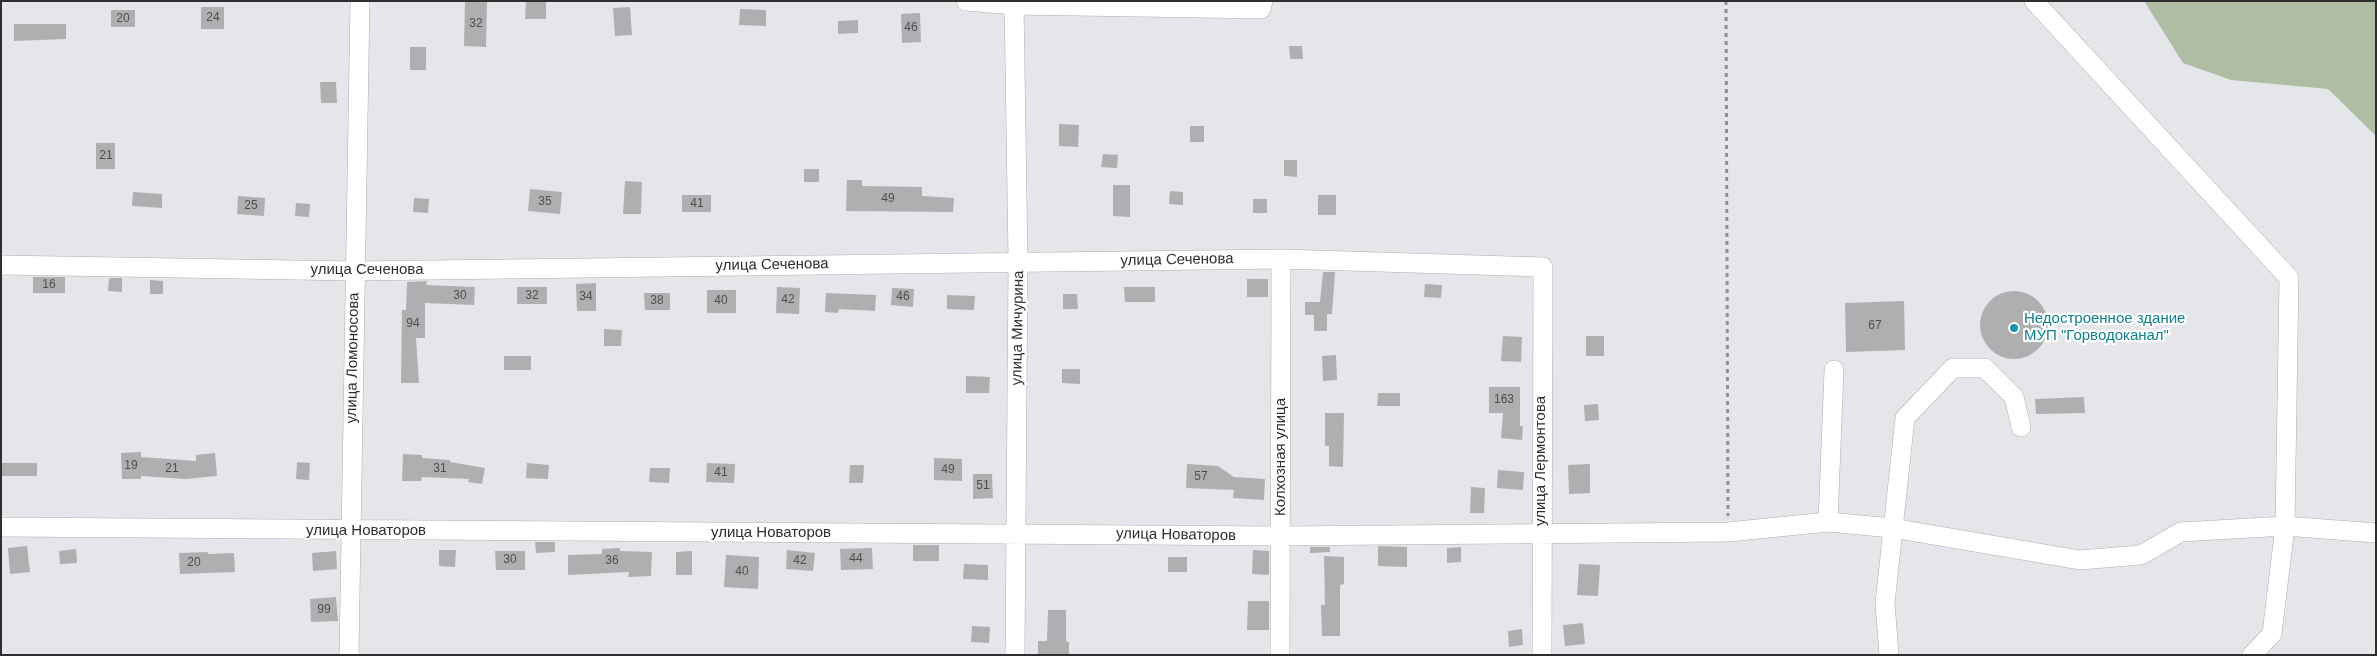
<!DOCTYPE html>
<meta charset="utf-8">
<style>
body{margin:0}
#map{position:relative;width:2377px;height:656px;overflow:hidden;background:#e5e6e9;font-family:Arial,sans-serif}
canvas{display:block}
.frame{position:absolute;inset:0;border:2px solid #2e2e2f;pointer-events:none}
</style>
<div id="map">
<canvas width="2377" height="656"></canvas>
<div class="frame"></div>
</div>
<script>
const context = document.querySelector('canvas').getContext('2d');
context.lineJoin = 'round';
function fillPath(path, color) {
  context.fillStyle = color;
  context.fill(path, 'evenodd');
}
function poly(rows) {
  const path = new Path2D();
  for (const r of rows) {
    if (r.length === 3) {
      path.moveTo(r[0] + r[2], r[1]);
      path.arc(r[0], r[1], r[2], 0, 2 * Math.PI);
      continue;
    }
    path.moveTo(r[0], r[1]);
    for (let i = 2; i < r.length; i += 2) path.lineTo(r[i], r[i + 1]);
  }
  return path;
}
function stroke(path, color, width, dash) {
  context.strokeStyle = color;
  context.lineWidth = width;
  context.lineCap = dash ? 'butt' : 'round';
  context.setLineDash(dash || []);
  context.stroke(path);
}
function drawText(font, color, halo, rows, align = 'center') {
  context.font = font + ' Arial,sans-serif';
  context.lineWidth = 4.5;
  context.setLineDash([]);
  context.textBaseline = 'middle';
  context.strokeStyle = halo;
  context.fillStyle = color;
  for (const [text, x, y, turn = 0] of rows) {
    context.save();
    context.translate(x, y);
    context.rotate((+turn || 0) * Math.PI / 180);
    context.textAlign = isNaN(turn) ? turn : align;
    if (halo) context.strokeText(text, 0, 0);
    context.fillText(text, 0, 0);
    context.restore();
  }
}
const green = poly([
 [2144,1,2376,1,2376,136,2328,89,2231,80,2183,63]
]);
const building = poly([
 [465,1,487,1,486,47,464,46],
 [526,1,546,1,546,19,525,19],
 [201,7,224,7,224,29,201,29],
 [630,7,632,35,615,36,613,8],
 [740,9,766,10,766,26,739,25],
 [111,10,135,10,135,27,111,27],
 [920,13,921,42,902,43,901,14],
 [858,20,858,33,838,34,838,21],
 [14,24,66,24,66,39,14,41],
 [1289,46,1302,46,1303,59,1290,59],
 [410,47,426,47,426,70,410,70],
 [320,82,336,82,337,103,321,103],
 [1059,124,1079,125,1078,147,1059,146],
 [1190,126,1204,126,1204,142,1190,142],
 [96,143,115,143,115,169,96,169],
 [1103,154,1118,155,1117,168,1101,167],
 [1284,160,1297,160,1297,177,1284,176],
 [804,169,819,169,819,182,804,182],
 [847,180,862,180,862,186,922,187,922,196,954,198,953,212,846,211],
 [625,181,642,182,641,214,623,214],
 [1113,185,1130,185,1130,217,1113,216],
 [530,189,562,192,560,214,528,211],
 [1170,191,1183,192,1183,205,1169,204],
 [133,192,162,194,162,208,132,206],
 [682,195,711,195,711,212,682,212],
 [1318,195,1336,195,1336,215,1318,215],
 [238,196,265,198,264,216,237,214],
 [414,198,429,199,428,213,413,212],
 [1253,199,1267,199,1267,213,1253,213],
 [296,203,310,204,309,217,295,216],
 [1323,272,1335,272,1332,314,1327,314,1327,331,1314,331,1314,315,1305,315,1305,302,1320,302],
 [33,277,65,277,65,293,33,293],
 [109,278,122,278,122,292,108,291],
 [1247,279,1268,279,1268,297,1247,297],
 [150,280,163,281,163,294,150,294],
 [427,281,426,285,475,287,474,305,425,303,425,338,416,338,419,383,401,383,402,310,406,310,407,282],
 [596,283,596,311,577,311,576,284],
 [1425,284,1442,285,1441,298,1424,297],
 [517,287,547,287,547,304,517,304],
 [777,287,800,288,799,314,776,313],
 [1124,287,1155,287,1155,302,1125,302],
 [892,288,914,289,913,307,891,305],
 [707,290,736,290,736,313,707,313],
 [2014,325,34],
 [644,293,670,293,670,310,645,310],
 [826,293,876,295,875,311,839,309,838,313,825,312],
 [1063,294,1077,294,1078,309,1063,309],
 [947,295,975,296,974,310,947,309],
 [1904,301,1905,350,1846,352,1845,303],
 [604,329,622,330,621,346,604,346],
 [1503,336,1522,337,1521,362,1501,361],
 [1586,336,1604,336,1604,356,1586,356],
 [1336,355,1337,380,1323,381,1322,356],
 [504,356,531,356,531,370,504,370],
 [1062,369,1080,369,1080,384,1062,383],
 [966,376,990,377,989,393,966,393],
 [1489,387,1520,387,1520,426,1523,426,1522,440,1501,438,1503,413,1489,413],
 [1378,393,1400,393,1400,406,1377,406],
 [2084,397,2085,413,2036,414,2035,399],
 [1598,404,1599,420,1585,421,1584,405],
 [1325,413,1344,413,1343,467,1329,466,1329,446,1325,446],
 [141,452,141,457,196,461,196,455,215,453,217,476,185,479,141,476,141,479,122,479,121,453],
 [403,454,422,455,422,458,450,460,450,462,485,468,482,484,468,482,469,479,422,477,421,481,402,481],
 [934,458,962,459,962,481,934,480],
 [297,462,310,463,309,480,296,479],
 [1,463,37,463,37,476,1,476],
 [527,463,549,465,548,479,526,478],
 [707,463,735,464,734,483,706,482],
 [1187,464,1218,466,1234,477,1265,479,1264,500,1233,498,1234,490,1186,488],
 [1590,464,1590,493,1569,494,1568,465],
 [850,465,864,465,863,483,849,483],
 [650,468,670,468,669,483,649,482],
 [1498,470,1524,472,1523,490,1497,488],
 [973,474,992,474,993,498,973,499],
 [1471,487,1485,488,1484,513,1470,513],
 [535,542,555,542,555,552,536,553],
 [913,545,939,545,939,561,913,561],
 [27,546,30,572,10,574,8,548],
 [1378,546,1407,547,1407,567,1378,566],
 [1310,547,1330,547,1330,552,1310,553],
 [1461,547,1461,562,1447,563,1447,548],
 [620,548,620,551,652,552,651,576,628,577,629,572,568,575,568,555,602,554,602,549],
 [872,548,873,569,841,570,840,549],
 [76,549,77,563,60,564,59,551],
 [439,550,456,550,455,567,439,566],
 [787,550,815,553,813,571,786,569],
 [1253,550,1269,551,1269,575,1252,574],
 [336,551,337,569,313,571,312,553],
 [495,551,525,551,525,570,496,570],
 [692,551,692,575,676,575,676,552],
 [208,552,208,554,234,553,235,572,180,574,179,553],
 [726,555,759,557,758,589,724,587],
 [1324,556,1344,557,1344,584,1340,585,1340,636,1322,636,1321,605,1325,605],
 [1168,557,1187,557,1187,572,1168,572],
 [964,564,988,565,988,580,963,579],
 [1579,564,1600,565,1598,596,1577,595],
 [336,597,338,621,311,622,310,599],
 [1248,601,1269,601,1269,630,1247,630],
 [1048,610,1066,610,1066,641,1069,642,1069,655,1038,655,1038,641,1047,641],
 [1583,623,1585,644,1565,646,1563,625],
 [972,626,990,627,989,643,971,642],
 [1522,629,1523,645,1509,647,1508,631]
]);
const path = poly([
 [1726,1,1728,516]
]);
const minor = poly([
 [966,1,1014,5,1261,9,1263,1],
 [1014,1,1018,261,1015,655],
 [2034,1,2289,278,2285,526,2272,634,2252,655],
 [1,265,354,271,1281,259,1543,267,1542,655],
 [1828,522,1834,370],
 [1,527,1280,536,1728,532,1828,522,1892,528,2080,560,2141,555,2181,532,2285,526,2376,533],
 [349,655,360,1],
 [1280,655,1281,259],
 [1889,655,1885,603,1905,418,1953,368,1985,368,2014,397,2021,427]
]);
const markers = [
 [2014,328,5,"#0f9aa8"]
];
const numberNames = [
 ["24",213,18],
 ["20",123,19],
 ["32",476,24],
 ["46",911,28],
 ["21",106,156],
 ["49",888,199],
 ["35",545,202],
 ["41",697,204],
 ["25",251,206],
 ["16",49,285],
 ["30",460,296],
 ["32",532,296],
 ["34",586,297],
 ["46",903,297],
 ["42",788,300],
 ["38",657,301],
 ["40",721,301],
 ["94",413,324],
 ["67",1875,326],
 ["163",1504,400],
 ["19",131,466],
 ["21",172,469],
 ["31",440,469],
 ["49",948,470],
 ["41",721,473],
 ["57",1201,477],
 ["51",983,486],
 ["44",856,559],
 ["30",510,560],
 ["36",612,561],
 ["42",800,561],
 ["20",194,563],
 ["40",742,572],
 ["99",324,610]
];
const streetNames = [
 ["улица Сеченова",1177,260,-1],
 ["улица Сеченова",772,265,-1],
 ["улица Сеченова",367,270],
 ["улица Мичурина",1018,328,-89],
 ["улица Ломоносова",353,358,-89],
 ["Колхозная улица",1281,457,-90],
 ["улица Лермонтова",1541,461,-90],
 ["улица Новаторов",366,531],
 ["улица Новаторов",771,533],
 ["улица Новаторов",1176,535,1]
];
const cultureNames = [
 ["Недостроенное здание",2024,319],
 ["МУП \"Горводоканал\"",2024,336]
];
fillPath(green, '#afbea3');
fillPath(building, '#aeafb1');
stroke(minor, '#abadaf', 20);
stroke(path, '#919193', 3, [4, 4]);
stroke(minor, '#fff', 19);
for (const [x, y, r, color] of markers) {
  const dot = new Path2D();
  dot.arc(x, y, r, 0, 2 * Math.PI);
  context.fillStyle = color;
  context.fill(dot);
  stroke(dot, '#fff', 2);
}
drawText('12px', '#4e4e50', null, numberNames);
drawText('15px', '#2e2e2f', '#fff', streetNames);
drawText('15px', '#0d838f', '#fff', cultureNames, 'left');
</script>
